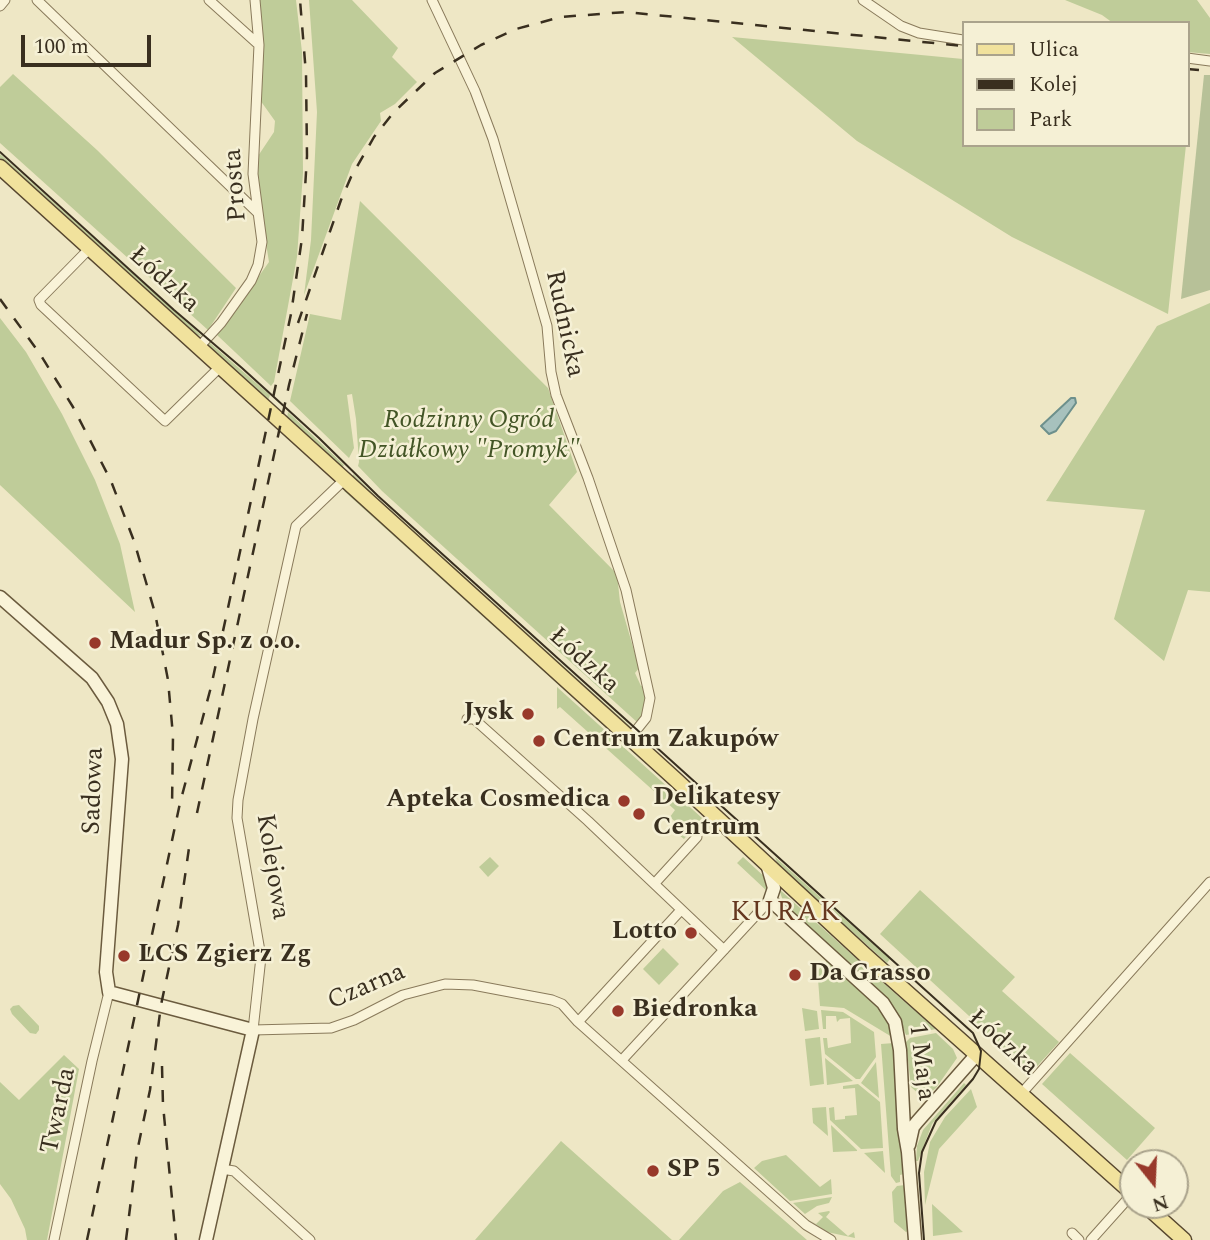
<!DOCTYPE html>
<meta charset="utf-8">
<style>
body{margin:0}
#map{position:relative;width:1210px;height:1240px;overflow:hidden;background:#eee7c5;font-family:Spectral,serif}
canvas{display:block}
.legend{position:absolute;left:962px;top:21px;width:228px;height:126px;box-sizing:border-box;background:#f5f0d5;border:2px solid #aaa38c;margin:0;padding:9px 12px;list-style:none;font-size:21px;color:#392f1f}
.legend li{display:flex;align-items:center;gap:14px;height:35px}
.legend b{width:35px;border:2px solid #aaa38c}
.north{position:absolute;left:1119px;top:1149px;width:70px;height:70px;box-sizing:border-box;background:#f5f0d5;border:2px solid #aaa38c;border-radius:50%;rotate:162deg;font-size:19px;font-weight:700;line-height:28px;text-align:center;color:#392f1f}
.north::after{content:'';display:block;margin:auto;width:24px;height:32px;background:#98392b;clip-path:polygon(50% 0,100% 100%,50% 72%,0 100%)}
.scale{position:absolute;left:21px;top:35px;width:130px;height:32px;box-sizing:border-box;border:4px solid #392f1f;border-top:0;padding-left:9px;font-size:21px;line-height:24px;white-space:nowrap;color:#392f1f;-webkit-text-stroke:5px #f5f0d5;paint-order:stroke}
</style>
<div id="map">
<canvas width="1210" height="1240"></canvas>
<ul class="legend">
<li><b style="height:9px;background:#f1e29d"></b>Ulica</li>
<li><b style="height:9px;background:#392f1f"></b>Kolej</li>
<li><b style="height:19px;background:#bfcc99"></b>Park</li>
</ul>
<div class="north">N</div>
<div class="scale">100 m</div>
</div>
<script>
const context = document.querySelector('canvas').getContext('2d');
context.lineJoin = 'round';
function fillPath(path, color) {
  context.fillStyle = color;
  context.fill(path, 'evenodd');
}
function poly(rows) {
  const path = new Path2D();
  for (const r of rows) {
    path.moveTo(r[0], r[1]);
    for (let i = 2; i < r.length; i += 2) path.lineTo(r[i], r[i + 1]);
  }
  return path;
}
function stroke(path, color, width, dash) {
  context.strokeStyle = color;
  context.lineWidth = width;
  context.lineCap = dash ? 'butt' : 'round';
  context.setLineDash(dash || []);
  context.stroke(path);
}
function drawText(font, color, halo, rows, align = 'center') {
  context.font = font + ' Spectral,serif';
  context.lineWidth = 5;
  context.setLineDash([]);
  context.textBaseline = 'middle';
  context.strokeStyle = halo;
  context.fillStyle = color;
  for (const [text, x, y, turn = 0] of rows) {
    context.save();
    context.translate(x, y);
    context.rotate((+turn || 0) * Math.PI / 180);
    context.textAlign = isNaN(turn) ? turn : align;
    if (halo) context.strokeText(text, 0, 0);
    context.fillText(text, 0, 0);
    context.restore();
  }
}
const green = poly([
 [258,0,296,0,302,52,303,173,297,257,274,382,271,386,217,335,269,262,258,194,256,159,274,132,275,121,260,100,263,51],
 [309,0,352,0,398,48,392,57,417,82,395,104,380,113,381,121,352,164,304,295,311,240,317,112],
 [1065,0,1197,0,1210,18,1210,54,1187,52,1187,23,1113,23,1102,15],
 [732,37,963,59,963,145,1186,145,1168,314,1012,237,857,141],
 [13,74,97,150,236,288,208,330,0,143,0,87],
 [0,154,202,336,195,335,164,308,0,158],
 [360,201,548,388,577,472,549,505,617,574,620,602,639,668,635,673,641,686,645,685,647,709,638,723,382,491,358,466,359,462,356,419,352,394,347,395,354,448,349,458,290,401,310,314,341,320],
 [1210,303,1210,592,1188,590,1164,661,1114,619,1145,510,1046,501,1157,326],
 [0,318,26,352,62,414,95,480,120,544,135,612,0,485],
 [209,342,270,395,268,401,208,347],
 [288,412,344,465,342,468,287,418],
 [353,474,379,499,632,728,628,729,353,479],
 [344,491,348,491,648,763,646,764],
 [557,687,702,818,684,839,675,832,680,826,670,817,675,810,560,707,557,709],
 [490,857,499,866,488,877,479,867],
 [743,857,768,880,768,892,737,863],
 [775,857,890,959,887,963,778,865],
 [779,889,898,996,936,1029,906,1035,898,1016,790,913,784,904],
 [920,890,1015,977,1002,991,1059,1042,1031,1073,880,934],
 [663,948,679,964,659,985,643,969],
 [828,959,880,1008,887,1019,892,1037,844,1008,820,1006,818,979,814,975],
 [19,1005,39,1026,39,1030,36,1034,30,1033,12,1014,10,1009,13,1006],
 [802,1008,817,1011,819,1029,805,1031],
 [821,1010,843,1012,874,1032,876,1057,860,1079,856,1079,825,1054,823,1038,827,1038,828,1048,851,1043,850,1018,840,1019,837,1022,836,1016,826,1016,826,1029,823,1029],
 [936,1033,953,1049,957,1058,936,1088,929,1094,920,1095,911,1087,906,1042,910,1038],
 [820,1037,824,1084,810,1086,805,1039],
 [894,1043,904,1174,900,1175,900,1182,896,1183,891,1176,881,1044],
 [1070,1053,1155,1128,1127,1160,1042,1084],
 [64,1055,79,1069,47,1240,27,1240,25,1229,11,1199,0,1184,0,1082,19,1100],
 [825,1058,853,1081,827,1085],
 [876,1062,879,1098,861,1083],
 [964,1083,966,1085,932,1124,918,1161,916,1161,917,1146,923,1130],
 [858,1084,880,1102,883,1148,861,1149,830,1120,829,1108,834,1107,835,1120,845,1119,845,1116,857,1115,855,1088,843,1089,843,1086],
 [971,1089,977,1107,939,1149,925,1205,924,1172,930,1142,945,1117],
 [826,1107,828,1136,813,1123,812,1108],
 [831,1125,857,1150,857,1151,833,1152],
 [561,1141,570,1149,672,1240,475,1240],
 [883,1151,885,1173,864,1153],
 [786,1155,820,1187,831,1179,832,1194,790,1201,754,1168,762,1161],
 [740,1182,807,1240,679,1240,723,1191],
 [905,1185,908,1231,906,1232,894,1222,892,1192,897,1186],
 [832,1197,829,1203,817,1206,805,1214,793,1203],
 [932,1204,963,1232,933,1236],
 [829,1211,830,1212,826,1217,848,1236,854,1232,855,1238,827,1232,811,1221,816,1224,823,1217,818,1213]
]);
const cemetery = poly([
 [1204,75,1210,75,1210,290,1181,299]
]);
const water = poly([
 [1071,398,1075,398,1076,403,1056,431,1049,434,1041,426,1071,398]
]);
const street = poly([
 [37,0,258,213],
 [209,0,259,45],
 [432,0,475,91,493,139,547,326,551,372,556,395,588,478,626,590,650,698,646,718,630,738],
 [863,0,901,26,919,33,963,40],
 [0,6,5,0],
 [1187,58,1210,61],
 [90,248,39,300,41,305,165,421,220,367],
 [199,347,221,323,251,281,258,265,262,242,253,174,259,45,255,0],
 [344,480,296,526,253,719,238,800,237,818,261,957,253,1030,331,1028,354,1020,403,995,445,984,473,985,552,1000,562,1004,578,1022,806,1225,831,1240],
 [467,719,474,719,588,821,724,950],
 [655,883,697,837],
 [578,1022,681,910],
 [622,1060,770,900],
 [1021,1094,1210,882],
 [222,1169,234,1171,310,1240],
 [1072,1233,1079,1240],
 [54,1240,92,1061,109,992],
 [1091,1240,1133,1193]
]);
const secondary = poly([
 [0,597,92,678,108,702,117,724,122,759,106,972,109,992,253,1030,206,1240],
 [767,864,774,888,770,900,883,1003,895,1022,900,1050,904,1129,908,1152,915,1240],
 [909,1145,913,1127,917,1122,977,1054]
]);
const primary = poly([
 [0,167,675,779,865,955,1133,1194],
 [1145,1205,1184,1240]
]);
const tram = poly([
 [0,152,174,310,242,368,319,438,378,496,973,1033,981,1051,979,1069,973,1079,936,1121,922,1152,919,1173,924,1240]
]);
const rail = poly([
 [1187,69,1210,71],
 [0,299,40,354,73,407,111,481,134,541,155,613,168,680,173,736,172,807],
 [298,323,341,200,351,177,374,137,394,112,435,73,481,45,516,29,561,17,626,12,963,46],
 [197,813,289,385,307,314],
 [162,1066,163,1105,176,1240],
 [87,1240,180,803,211,687,291,314,302,238,307,156,306,74,300,0],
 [126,1240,137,1152,150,1090,161,1005,178,925,189,848]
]);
const markers = [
 [95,643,7,"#98392b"],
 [528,714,7,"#98392b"],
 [539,741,7,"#98392b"],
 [624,801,7,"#98392b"],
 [639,814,7,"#98392b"],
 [691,933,7,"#98392b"],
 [124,956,7,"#98392b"],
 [795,975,7,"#98392b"],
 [618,1011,7,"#98392b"],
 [653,1171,7,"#98392b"]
];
const streetNames = [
 ["Prosta",237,185,-94],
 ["Łódzka",163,281,42],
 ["Rudnicka",563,324,78],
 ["Łódzka",583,662,42],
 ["Sadowa",95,791,-88],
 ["Kolejowa",271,867,81],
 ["Czarna",367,988,-23],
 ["Łódzka",1002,1044,42],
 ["1 Maja",920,1062,83],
 ["Twarda",60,1111,-78]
];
const parkNames = [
 ["Rodzinny Ogród",469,422],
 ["Działkowy \"Promyk\"",469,452]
];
const poiNames = [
 ["Madur Sp. z o.o.",109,643],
 ["Jysk",514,714,"right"],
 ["Centrum Zakupów",553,741],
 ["Delikatesy",653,799],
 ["Centrum",653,829],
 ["Apteka Cosmedica",610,801,"right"],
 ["Lotto",677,933,"right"],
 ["LCS Zgierz Zg",138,956],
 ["Da Grasso",809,975],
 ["Biedronka",632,1011],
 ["SP 5",667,1171]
];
const neighbourhoodNames = [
 ["KURAK",786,915]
];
fillPath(green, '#bfcc99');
fillPath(cemetery, '#b7c198');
fillPath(water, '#a7c1bd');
stroke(water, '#6d908c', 2);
stroke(street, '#897a5b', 11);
stroke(secondary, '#6b5b3e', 15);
stroke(primary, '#57472f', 17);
stroke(street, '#f9f3d8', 9);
stroke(secondary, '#f9f3d8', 12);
stroke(primary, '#f1e29d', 14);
stroke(tram, '#392f1f', 2);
stroke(rail, '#392f1f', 2.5, [12, 12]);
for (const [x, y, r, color] of markers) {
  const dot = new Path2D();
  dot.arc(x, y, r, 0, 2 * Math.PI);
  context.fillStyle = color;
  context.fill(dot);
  stroke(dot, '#f5f0d5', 2.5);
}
drawText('26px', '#392f1f', '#f5f0d5', streetNames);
drawText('italic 26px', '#435526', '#f5f0d5', parkNames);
drawText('bold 26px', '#392f1f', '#f5f0d5', poiNames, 'left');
context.letterSpacing = '2px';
drawText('28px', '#65371f', '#f5f0d5', neighbourhoodNames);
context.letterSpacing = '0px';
</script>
